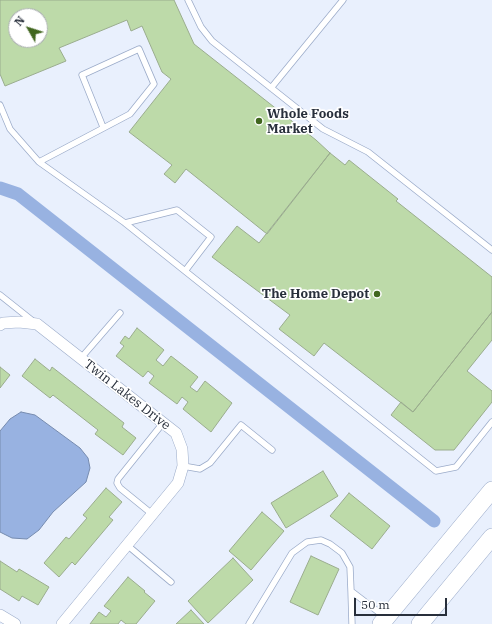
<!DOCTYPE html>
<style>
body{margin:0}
#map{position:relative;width:492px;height:624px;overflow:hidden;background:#e9f0fd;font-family:"IBM Plex Serif",serif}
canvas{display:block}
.north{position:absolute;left:8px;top:8px;width:40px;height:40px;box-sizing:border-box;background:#fff;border:1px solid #a9acb1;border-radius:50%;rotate:309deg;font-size:11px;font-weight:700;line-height:16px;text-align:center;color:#282f3b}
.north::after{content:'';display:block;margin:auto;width:14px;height:18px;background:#41661f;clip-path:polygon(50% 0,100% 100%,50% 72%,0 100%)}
.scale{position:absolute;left:354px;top:598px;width:93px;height:18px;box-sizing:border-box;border:2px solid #282f3b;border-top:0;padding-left:5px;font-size:12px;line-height:14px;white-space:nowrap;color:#282f3b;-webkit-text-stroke:3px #fff;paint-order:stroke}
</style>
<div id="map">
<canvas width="492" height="624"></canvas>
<div class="north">N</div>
<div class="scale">50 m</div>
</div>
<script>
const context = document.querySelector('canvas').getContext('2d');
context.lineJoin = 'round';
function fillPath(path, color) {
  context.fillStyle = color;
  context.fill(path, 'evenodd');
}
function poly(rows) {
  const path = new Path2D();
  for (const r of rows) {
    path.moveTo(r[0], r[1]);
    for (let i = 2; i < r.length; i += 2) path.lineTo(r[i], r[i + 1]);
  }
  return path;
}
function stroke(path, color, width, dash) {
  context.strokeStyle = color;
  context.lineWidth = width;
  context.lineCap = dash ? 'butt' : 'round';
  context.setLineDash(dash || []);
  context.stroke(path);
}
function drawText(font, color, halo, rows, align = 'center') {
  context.font = font + ' "IBM Plex Serif",serif';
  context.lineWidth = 3.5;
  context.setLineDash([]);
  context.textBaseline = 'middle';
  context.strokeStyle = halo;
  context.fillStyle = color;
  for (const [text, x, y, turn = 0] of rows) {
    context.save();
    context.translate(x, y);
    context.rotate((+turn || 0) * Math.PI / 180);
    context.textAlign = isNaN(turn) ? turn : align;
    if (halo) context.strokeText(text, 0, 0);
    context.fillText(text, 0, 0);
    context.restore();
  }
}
const water = poly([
 [21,412,35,415,80,448,88,458,90,468,86,482,53,512,39,530,27,539,12,538,0,532,0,431,10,419,21,412]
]);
const canal = poly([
 [0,188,18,194,434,521]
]);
const building = poly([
 [0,0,174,0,194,44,316,140,330,153,267,234,186,169,175,183,164,174,172,165,129,132,171,79,162,72,142,26,131,31,127,20,59,48,66,61,5,86,0,74,0,0],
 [16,16,40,16,40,40,16,40,16,16],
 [330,153,345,165,349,160,398,199,396,201,492,277,492,312,413,412,324,343,314,356,279,329,290,315,212,257,237,226,259,243,330,153],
 [492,312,492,340,467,371,492,391,492,402,454,450,435,450,391,415,401,402,413,412,492,312],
 [137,328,164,350,156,360,163,366,171,356,198,377,190,387,197,392,205,381,232,403,211,432,183,409,188,402,182,397,177,404,149,383,154,376,148,371,143,377,116,356,124,346,120,343,125,336,129,339,137,328],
 [35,359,50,371,52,367,124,423,122,427,136,438,123,455,95,434,98,430,53,395,50,398,22,376,35,359],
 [0,367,10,375,0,388,0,367],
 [323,471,338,496,286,528,271,503,323,471],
 [106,488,122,502,109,517,113,520,75,565,72,562,59,577,44,563,66,537,69,539,87,518,83,515,106,488],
 [349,493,390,526,372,549,330,516,349,493],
 [262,512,284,531,251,570,229,551,262,512],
 [311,556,339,569,318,615,290,602,311,556],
 [233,558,253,580,208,623,188,601,233,558],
 [0,561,17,572,19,569,49,587,38,605,22,596,19,601,0,589,0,561],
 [128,577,145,591,144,592,155,601,136,624,126,624,121,620,118,624,90,624,99,612,106,617,111,611,104,606,128,577],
 [191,610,204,624,176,624,191,610]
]);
const service = poly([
 [188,0,201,27,212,41,323,129,368,152,492,250],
 [271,88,343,0],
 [0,105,10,129,39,162,130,114,154,84,139,49,82,75,103,127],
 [39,162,125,223,185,271,211,237,177,210,125,223],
 [185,271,436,471,456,467,492,422],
 [0,295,34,322],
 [81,358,120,313],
 [183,466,200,469,210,463,241,425,272,450],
 [152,514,120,488,117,483,118,479,163,423],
 [127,545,171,582],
 [249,624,292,553,307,542,321,540,330,544,342,553,350,567,351,591],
 [352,624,351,591,385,617]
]);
const minor = poly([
 [0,325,3,323,19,322,37,324,176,433,182,449,183,466,178,483,62,624],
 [0,615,15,624]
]);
const primary = poly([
 [381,624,492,490],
 [420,624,492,537]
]);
const markers = [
 [259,121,4,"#41661f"],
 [377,294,4,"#41661f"]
];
const poiNames = [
 ["Whole Foods",267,114],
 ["Market",267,129],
 ["The Home Depot",369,294,"right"]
];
const streetNames = [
 ["Twin Lakes Drive",127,395,38]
];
fillPath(water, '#98b2e1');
stroke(water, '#768baf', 1);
stroke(canal, '#98b2e1', 13);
fillPath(building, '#bddaa9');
stroke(building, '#9aac8e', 1);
stroke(service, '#9babc9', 7);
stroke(minor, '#9babc9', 12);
stroke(primary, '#9babc9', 18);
stroke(service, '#fff', 5.5);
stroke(minor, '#fff', 11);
stroke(primary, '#fff', 17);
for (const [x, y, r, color] of markers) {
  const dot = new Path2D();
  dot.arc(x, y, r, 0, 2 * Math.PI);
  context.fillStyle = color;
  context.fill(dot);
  stroke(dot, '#fff', 1.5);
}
drawText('bold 13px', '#282f3b', '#fff', poiNames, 'left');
drawText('13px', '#282f3b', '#fff', streetNames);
</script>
